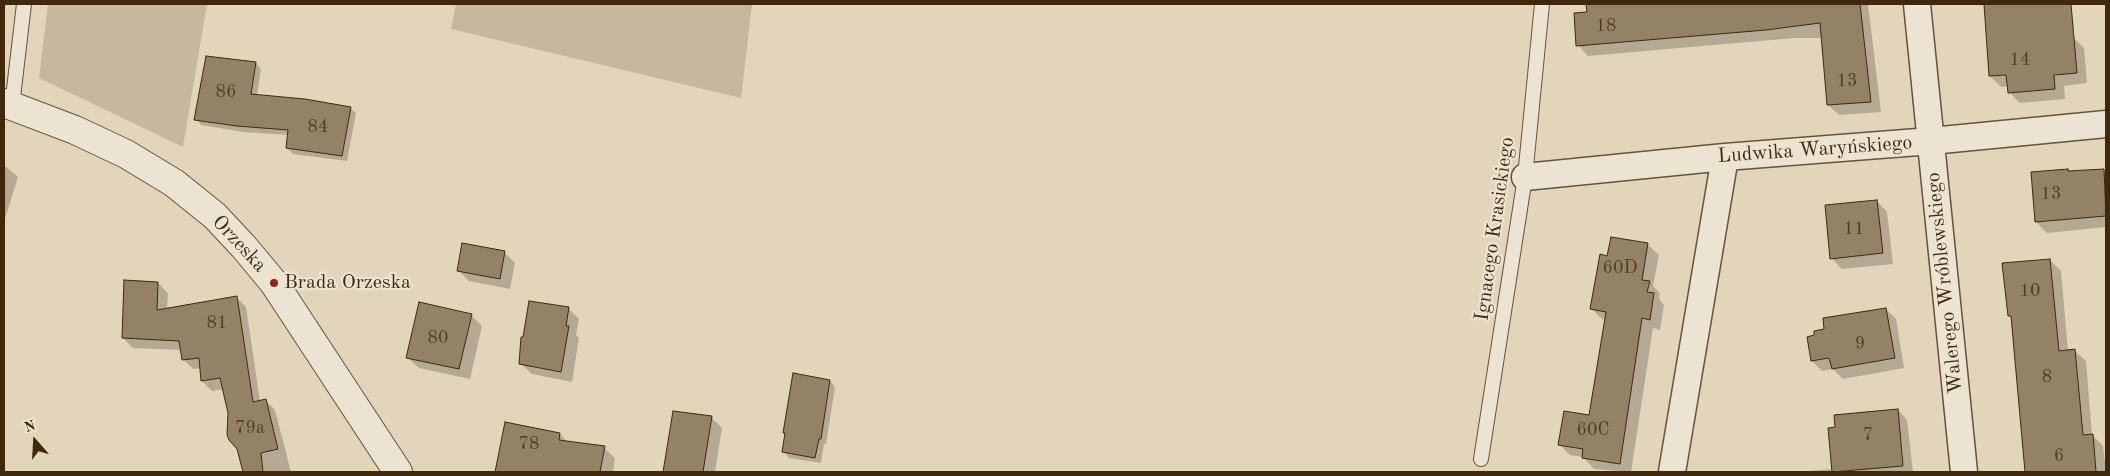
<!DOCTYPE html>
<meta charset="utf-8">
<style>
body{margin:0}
#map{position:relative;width:2110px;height:476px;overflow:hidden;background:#e2d5ba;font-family:"Old Standard TT",serif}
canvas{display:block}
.frame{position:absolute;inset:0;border:5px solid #3f280b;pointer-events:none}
.north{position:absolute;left:10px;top:416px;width:50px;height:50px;-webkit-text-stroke:4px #ece4d2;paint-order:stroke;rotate:341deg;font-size:14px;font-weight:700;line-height:20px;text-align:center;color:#3f280b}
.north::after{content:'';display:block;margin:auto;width:18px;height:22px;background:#3f280b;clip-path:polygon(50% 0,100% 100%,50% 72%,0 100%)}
</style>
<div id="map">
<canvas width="2110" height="476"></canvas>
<div class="frame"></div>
<div class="north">N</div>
</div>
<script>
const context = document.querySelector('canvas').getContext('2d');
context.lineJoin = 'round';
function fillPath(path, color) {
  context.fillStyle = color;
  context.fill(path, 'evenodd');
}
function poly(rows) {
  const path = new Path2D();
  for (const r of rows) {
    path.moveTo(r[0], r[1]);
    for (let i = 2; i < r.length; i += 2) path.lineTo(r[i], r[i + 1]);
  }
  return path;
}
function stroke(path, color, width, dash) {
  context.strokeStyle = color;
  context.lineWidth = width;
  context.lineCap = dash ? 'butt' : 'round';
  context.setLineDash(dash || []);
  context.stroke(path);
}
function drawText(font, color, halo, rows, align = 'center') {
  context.font = font + ' "Old Standard TT",serif';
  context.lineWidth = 4.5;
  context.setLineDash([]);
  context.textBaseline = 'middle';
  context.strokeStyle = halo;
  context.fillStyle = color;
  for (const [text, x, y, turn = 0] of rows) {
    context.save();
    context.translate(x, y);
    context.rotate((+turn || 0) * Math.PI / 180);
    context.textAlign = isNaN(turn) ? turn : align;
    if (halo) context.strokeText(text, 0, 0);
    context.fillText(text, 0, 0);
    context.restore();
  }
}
const green = poly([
 [48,4,207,4,183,147,39,78],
 [456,4,752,4,741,98,451,29]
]);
const shadow = poly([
 [1588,4,1868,4,1881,112,1839,115,1828,105,1823,38,1794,38,1588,56,1578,45,1588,13],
 [1984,4,2040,4,2043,40,2073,37,2084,48,2087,83,2064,86,2065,99,2020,103,2009,92,2009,86,2001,87,1990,76],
 [256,63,261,69,257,96,350,108,356,113,347,161,293,154,287,148,289,135,243,132,201,125,196,119],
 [4,165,18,177,4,222],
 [2103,170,2106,173,2106,227,2047,233,2036,222],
 [1877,201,1887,212,1893,264,1842,269,1831,258],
 [1648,245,1659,255,1653,286,1660,293,1659,299,1664,305,1660,330,1653,328,1631,472,1594,469,1583,457,1570,455,1559,444,1590,416,1606,320,1602,319,1591,308,1608,257],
 [504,252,515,263,510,289,469,281,458,270],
 [2050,260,2061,271,2068,351,2075,351,2086,361,2092,435,2103,446,2106,472,2027,472,2022,403,2012,318,2010,315],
 [158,283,168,293,167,309,236,297,246,307,260,401,265,400,275,410,291,472,244,472,224,389,212,391,202,381,201,368,193,369,183,359,181,350,133,348,123,338],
 [568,308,579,319,576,335,579,338,572,382,532,374,521,364,524,339],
 [1886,309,1896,319,1904,368,1843,379,1833,369,1822,371,1812,361,1826,330],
 [471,315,482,326,470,379,419,368,408,358],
 [830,381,835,387,826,444,824,444,821,463,789,458,784,452],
 [1898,410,1907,420,1913,472,1798,472,1833,469,1836,428],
 [674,412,711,417,722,428,715,472,665,472],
 [506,423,560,434,568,443,604,448,615,458,613,472,496,472]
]);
const building = poly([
 [1586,4,1860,4,1871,102,1827,105,1820,23,1766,30,1576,46,1574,13,1587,12,1586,4],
 [1984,4,2071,4,2077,73,2054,75,2055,89,2008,93,2006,75,1989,76,1984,4],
 [206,56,256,62,251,94,305,99,351,107,342,156,286,148,288,130,237,126,194,120,206,56],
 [2068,169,2068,171,2104,169,2106,216,2035,222,2031,172,2068,169],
 [1877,200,1883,253,1830,259,1825,205,1877,200],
 [1611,237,1648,243,1642,280,1650,281,1647,292,1654,293,1650,320,1642,318,1620,464,1582,458,1583,449,1558,445,1564,411,1589,415,1606,312,1590,309,1600,254,1607,256,1611,237],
 [462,243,505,251,500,279,457,271,462,243],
 [2050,259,2059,351,2075,349,2083,435,2093,434,2096,472,2025,472,2011,316,2008,316,2002,263,2050,259],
 [124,280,158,282,157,310,237,296,253,402,266,399,278,449,261,453,263,472,243,472,237,449,229,440,227,435,228,413,220,378,201,381,199,358,182,360,179,341,122,338,124,280],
 [529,301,569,307,566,326,569,326,561,372,519,364,521,337,523,337,529,301],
 [419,302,472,314,459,369,406,358,419,302],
 [1886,308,1895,358,1832,369,1829,358,1811,361,1807,337,1814,335,1814,331,1824,329,1823,318,1886,308],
 [793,373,830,380,821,439,819,439,815,458,782,452,785,433,783,433,793,373],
 [1898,409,1903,466,1832,472,1828,428,1835,427,1834,415,1898,409],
 [673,411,712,416,703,472,663,472,673,411],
 [505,422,560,433,559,440,605,446,600,472,495,472,505,422]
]);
const service = poly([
 [12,106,24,4],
 [1481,459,1525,177,1542,4]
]);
const minor = poly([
 [1917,4,1964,472],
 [1525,177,1725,157,1931,141,2106,124],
 [1672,472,1725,157]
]);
const tertiary = poly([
 [4,103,75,130,126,154,174,183,215,216,244,247,274,283,398,472]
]);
const markers = [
 [274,283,5,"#8f2418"]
];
const numberNames = [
 ["18",1606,26],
 ["14",2020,60],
 ["13",1847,81],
 ["86",226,92],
 ["84",318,127],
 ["13",2051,194],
 ["11",1854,229],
 ["60D",1620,268],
 ["10",2030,291],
 ["81",217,323],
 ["80",438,338],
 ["9",1860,344],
 ["8",2047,377],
 ["79a",250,428],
 ["60C",1593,430],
 ["7",1868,435],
 ["78",529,444],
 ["6",2059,456]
];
const streetNames = [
 ["Ludwika Waryńskiego",1815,150,-4],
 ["Ignacego Krasickiego",1495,229,-82],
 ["Orzeska",239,244,47],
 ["Walerego Wróblewskiego",1945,283,-96]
];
const poiNames = [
 ["Brada Orzeska",284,283]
];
fillPath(green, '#c6b89c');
fillPath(shadow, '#0003');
fillPath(building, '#948266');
stroke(building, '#3f280b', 1);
stroke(service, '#685337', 16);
stroke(minor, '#685337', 29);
stroke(tertiary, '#685337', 30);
stroke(service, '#ece4d2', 14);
stroke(minor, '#ece4d2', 26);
stroke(tertiary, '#ece4d2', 28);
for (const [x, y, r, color] of markers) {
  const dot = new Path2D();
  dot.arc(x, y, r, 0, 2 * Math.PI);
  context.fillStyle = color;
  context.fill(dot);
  stroke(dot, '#ece4d2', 2);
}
drawText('18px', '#543e22', null, numberNames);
drawText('20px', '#3f280b', '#ece4d2', streetNames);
drawText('20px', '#3f280b', '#ece4d2', poiNames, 'left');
</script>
